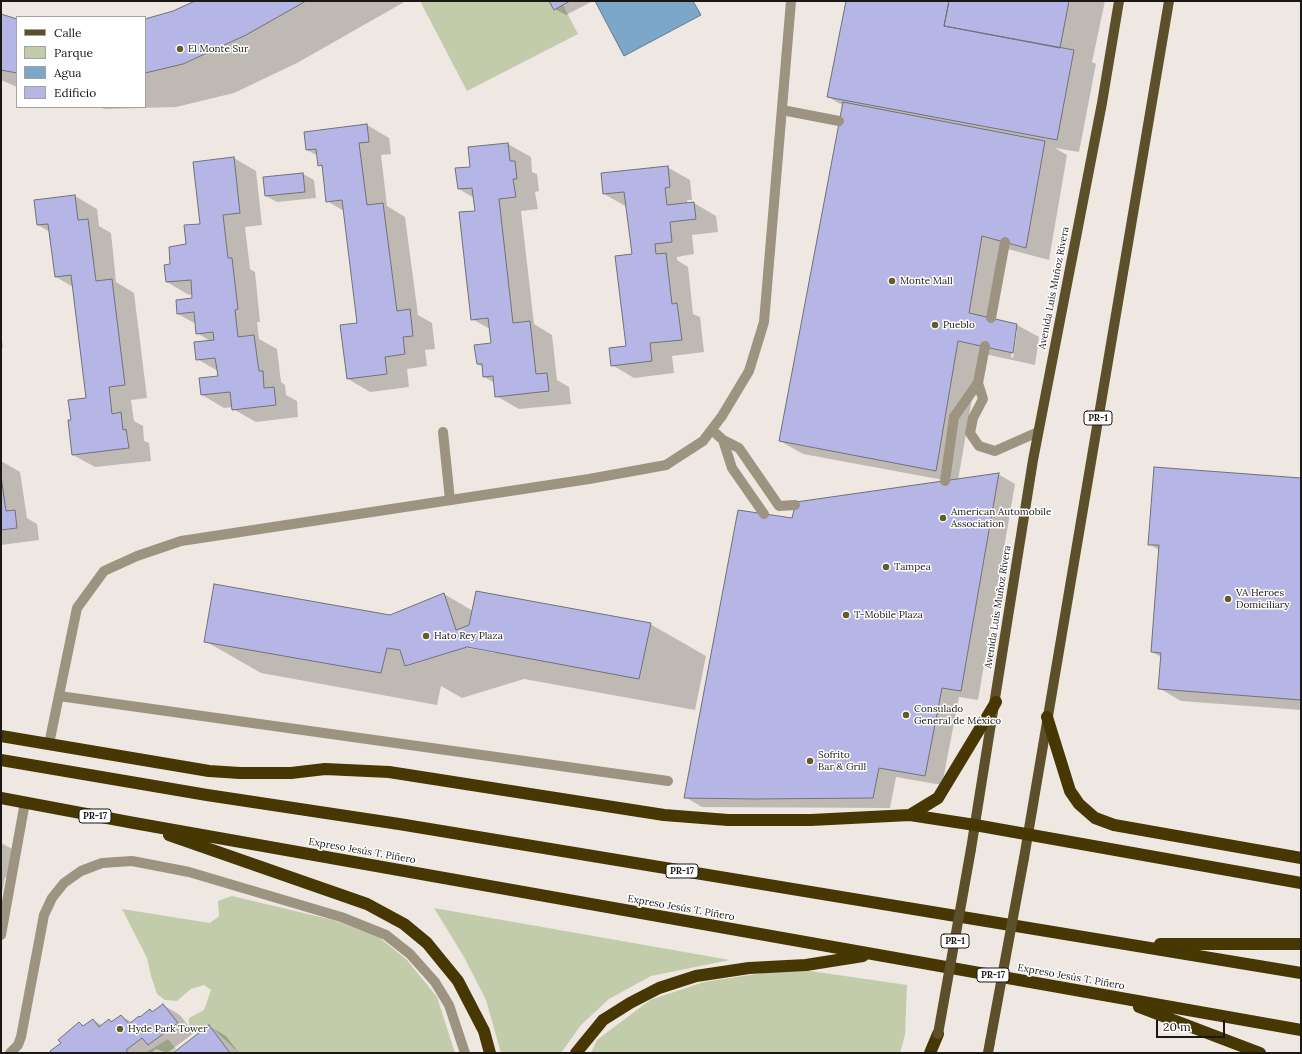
<!DOCTYPE html>
<meta charset="utf-8">
<style>
body{margin:0}
#map{position:relative;width:1302px;height:1054px;overflow:hidden;background:#efe8e2;font-family:Lora,serif}
canvas{display:block}
.frame{position:absolute;inset:0;border:2px solid #1a1715;pointer-events:none}
.legend{position:absolute;left:16px;top:16px;width:130px;height:92px;box-sizing:border-box;background:#fff;border:1px solid #a3a2a1;margin:0;padding:5px 7px;list-style:none;font-size:12px;color:#1a1715}
.legend li{display:flex;align-items:center;gap:8px;height:20px}
.legend b{width:20px;border:1px solid #a3a2a1}
.scale{position:absolute;left:1156px;top:1020px;width:69px;height:18px;box-sizing:border-box;border:2px solid #1a1715;border-top:0;padding-left:5px;font-size:12px;line-height:14px;white-space:nowrap;color:#1a1715;-webkit-text-stroke:3px #fff;paint-order:stroke}
</style>
<div id="map">
<canvas width="1302" height="1054"></canvas>
<div class="frame"></div>
<ul class="legend">
<li><b style="height:5px;background:#5c4f29"></b>Calle</li>
<li><b style="height:11px;background:#c2ccab"></b>Parque</li>
<li><b style="height:11px;background:#7ca7c9"></b>Agua</li>
<li><b style="height:11px;background:#b6b6e6"></b>Edificio</li>
</ul>
<div class="scale">20 m</div>
</div>
<script>
const context = document.querySelector('canvas').getContext('2d');
context.lineJoin = 'round';
function fillPath(path, color) {
  context.fillStyle = color;
  context.fill(path, 'evenodd');
}
function poly(rows) {
  const path = new Path2D();
  for (const r of rows) {
    path.moveTo(r[0], r[1]);
    for (let i = 2; i < r.length; i += 2) path.lineTo(r[i], r[i + 1]);
  }
  return path;
}
function stroke(path, color, width, dash) {
  context.strokeStyle = color;
  context.lineWidth = width;
  context.lineCap = dash ? 'butt' : 'round';
  context.setLineDash(dash || []);
  context.stroke(path);
}
function drawText(font, color, halo, rows, align = 'center') {
  context.font = font + ' Lora,serif';
  context.lineWidth = 3;
  context.setLineDash([]);
  context.textBaseline = 'middle';
  context.strokeStyle = halo;
  context.fillStyle = color;
  for (const [text, x, y, turn = 0] of rows) {
    context.save();
    context.translate(x, y);
    context.rotate((+turn || 0) * Math.PI / 180);
    context.textAlign = isNaN(turn) ? turn : align;
    if (halo) context.strokeText(text, 0, 0);
    context.fillText(text, 0, 0);
    context.restore();
  }
}
const green = poly([
 [420,1,561,1,578,34,467,91],
 [232,896,333,920,380,938,407,960,437,997,455,1053,239,1053,209,1025,189,1034,189,1018,204,1010,211,990,204,985,191,989,177,1001,165,1000,157,994,151,976,147,958,122,909,210,923,219,916,218,901],
 [434,908,730,960,651,976,609,999,581,1025,561,1053,501,1053,486,1000,464,957],
 [776,971,810,971,907,985,905,1035,900,1053,591,1053,597,1040,650,1000,704,982],
 [168,1039,176,1049,172,1053,145,1053]
]);
const water = poly([
 [595,1,693,1,701,15,624,56,595,1]
]);
const shadow = poly([
 [198,1,406,1,297,63,234,93,176,107,105,109,97,107,145,107,145,20,173,12],
 [551,1,593,1,566,15,555,9],
 [847,1,1105,1,1092,62,1096,64,1079,152,1055,148,1067,155,1049,260,1004,248,992,319,1017,325,1039,337,1035,365,980,353,958,480,998,474,1015,484,978,700,959,697,942,785,896,777,890,808,702,807,685,797,793,519,949,481,803,454,780,441,844,106,828,97],
 [1015,331,1017,331,1013,358,1011,357],
 [1,15,17,20,17,87,1,80],
 [367,125,389,138,391,154,381,155,387,206,405,217,418,315,432,323,435,349,425,350,427,366,407,369,409,387,370,392,348,379,358,324,344,211,327,201,323,167,319,165,318,156,307,150],
 [508,144,531,157,532,172,537,174,539,191,535,192,538,209,521,211,534,324,552,335,557,380,569,387,571,404,519,409,496,396,495,383,484,377,483,367,478,364,492,344,490,329,472,319,476,211,474,198,459,189,471,167,469,148],
 [234,158,256,171,262,225,245,227,250,269,255,272,260,322,257,322,259,339,277,349,281,382,285,385,286,395,297,401,298,417,256,422,233,409,233,407,224,408,202,395,219,377,218,371,197,359,210,341,197,333,196,324,178,314,193,299,193,294,189,295,167,282,172,265,201,224],
 [667,167,690,180,692,200,687,200,688,204,694,203,716,216,718,232,692,235,694,254,677,257,677,260,688,267,693,314,700,317,704,352,672,356,674,373,634,378,612,365,627,347,633,255,627,207,604,194],
 [303,174,314,180,316,198,277,202,266,196],
 [75,196,97,209,99,226,111,233,116,282,134,293,147,398,131,400,134,421,143,426,144,441,149,443,151,461,95,467,73,455,72,421,87,399,73,287,56,277,50,232,38,225],
 [1,330,3,348,1,348],
 [1,461,20,472,27,518,37,524,39,540,1,545],
 [1301,479,1301,710,1181,701,1159,688,1161,657,1152,652,1159,550,1149,544],
 [444,594,473,611,650,624,706,656,695,710,524,679,462,698,441,686,437,705,261,673,205,641,390,616],
 [463,645,493,651,495,653,462,647],
 [1,843,14,850,9,878,5,877,1,899],
 [163,1005,180,1015,194,1033,167,1053,156,1049,151,1053,53,1053,79,1023,85,1026,93,1020,103,1026,109,1021,113,1022,121,1016,132,1022,150,1011,154,1012],
 [209,1026,226,1036,239,1053,174,1053]
]);
const building = poly([
 [195,1,306,1,246,35,183,64,145,73,145,19,173,11,195,1],
 [549,1,570,1,554,10,549,1],
 [846,1,949,1,944,26,1074,50,1057,140,827,97,846,1],
 [949,1,1069,1,1060,48,944,26,949,1],
 [1,14,17,19,17,73,1,70,1,14],
 [843,102,1045,141,1026,248,982,236,969,313,1017,324,1013,353,958,341,936,471,779,441,843,102],
 [367,124,369,142,359,143,367,205,383,203,397,311,410,309,413,336,403,337,405,354,385,357,387,374,347,379,340,325,357,323,342,200,326,202,322,165,318,166,316,149,306,150,304,132,367,124],
 [508,143,510,161,515,161,517,179,513,179,516,197,499,199,513,323,530,321,536,374,547,373,549,391,495,397,493,376,483,377,482,364,477,364,474,345,491,343,488,318,471,320,459,212,475,211,472,188,458,189,455,168,470,167,468,147,508,143],
 [234,157,240,213,223,215,228,258,232,258,238,309,235,310,238,337,254,335,259,371,263,371,264,388,274,387,276,405,232,410,230,392,201,395,199,378,218,376,215,358,196,360,194,342,214,340,213,332,196,334,194,312,177,314,176,300,192,298,191,280,166,282,164,265,170,264,169,247,186,244,184,225,200,224,193,162,234,157],
 [668,166,670,187,665,188,667,205,694,202,696,219,670,222,672,242,655,244,656,254,666,253,672,304,677,303,682,340,650,343,652,361,611,366,609,348,626,346,615,256,632,254,624,192,603,194,601,173,668,166],
 [303,173,305,192,265,196,263,177,303,173],
 [75,195,78,220,88,219,96,281,112,279,125,385,109,387,112,414,121,412,123,430,126,429,129,448,72,455,68,420,71,420,68,400,86,398,71,275,55,277,48,224,37,225,34,200,75,195],
 [1154,467,1301,478,1301,700,1158,689,1161,653,1151,652,1159,545,1148,545,1154,467],
 [999,473,961,691,942,688,925,776,879,768,873,798,754,799,684,798,738,510,792,518,796,502,999,473],
 [1,476,6,511,15,510,17,528,1,530,1,476],
 [214,584,390,615,444,593,456,630,469,625,476,591,651,623,639,679,467,647,405,666,400,650,387,648,381,673,204,642,214,584],
 [163,1004,178,1023,148,1045,142,1038,126,1050,128,1053,51,1053,50,1051,61,1043,58,1040,79,1022,83,1026,93,1019,99,1027,109,1019,111,1022,121,1015,129,1024,139,1016,140,1017,150,1009,152,1012,163,1004],
 [209,1025,230,1053,173,1053,209,1025]
]);
const lane = poly([
 [782,110,839,121],
 [991,318,1005,242],
 [978,383,983,399,973,418,970,433,979,446,995,451,1038,432],
 [712,430,723,440,739,448,779,506,795,505],
 [443,432,450,500],
 [723,440,732,468,764,514],
 [945,481,954,417,978,383,985,346]
]);
const street = poly([
 [59,696,668,781],
 [49,744,77,608,104,571,137,556,181,541,589,479,666,465,703,441,722,416,749,371,764,322,791,1],
 [1,935,25,802],
 [10,1053,18,1045,21,1037,44,915,52,898,64,883,81,871,102,863,132,861,189,872,341,917,386,935,410,954,435,982,449,1005,465,1053]
]);
const primary = poly([
 [971,849,1033,460,1102,103,1119,1],
 [1024,858,1169,1],
 [988,1053,990,1042]
]);
const highway = poly([
 [1047,717,1070,791,1079,804,1095,818,1114,825,1301,858],
 [1,736,209,771,240,773,291,773,325,769,389,772,664,815,728,820,811,820,910,815,975,825,1301,883],
 [1,760,207,795,399,824,1301,973],
 [1,798,134,823,1301,1030],
 [910,815,938,798,996,702],
 [169,835,367,904,404,924,427,943,458,981,484,1031,490,1053],
 [1160,944,1301,944],
 [1139,1007,1260,1053],
 [576,1053,603,1020,630,1003,659,988,696,976,749,968,806,965,863,956],
 [930,1053,938,1034]
]);
const primaryBridge = poly([
 [938,1034,971,849],
 [990,1042,1024,858]
]);
const markers = [
 [180,49,4,"#605d2a"],
 [892,281,4,"#605d2a"],
 [935,325,4,"#605d2a"],
 [943,518,4,"#605d2a"],
 [886,567,4,"#605d2a"],
 [1228,599,4,"#605d2a"],
 [846,615,4,"#605d2a"],
 [426,636,4,"#605d2a"],
 [906,715,4,"#605d2a"],
 [810,761,4,"#605d2a"],
 [120,1029,4,"#605d2a"]
];
const shields = [
 [1098,418,28],
 [95,816,32],
 [682,871,32],
 [955,941,28],
 [993,975,32]
];
const shieldNames = [
 ["PR-1",1098,418],
 ["PR-17",95,816],
 ["PR-17",682,871],
 ["PR-1",955,941],
 ["PR-17",993,975]
];
const poiNames = [
 ["El Monte Sur",188,49],
 ["Monte Mall",900,281],
 ["Pueblo",943,325],
 ["American Automobile",951,512],
 ["Association",951,524],
 ["Tampea",894,567],
 ["VA Heroes",1236,593],
 ["Domiciliary",1236,605],
 ["T-Mobile Plaza",854,615],
 ["Hato Rey Plaza",434,636],
 ["Consulado",914,709],
 ["General de México",914,721],
 ["Sofrito",818,755],
 ["Bar & Grill",818,767],
 ["Hyde Park Tower",128,1029]
];
const streetNames = [
 ["Avenida Luis Muñoz Rivera",1054,288,-79],
 ["Avenida Luis Muñoz Rivera",998,607,-81],
 ["Expreso Jesús T. Piñero",362,851,10],
 ["Expreso Jesús T. Piñero",681,908,10],
 ["Expreso Jesús T. Piñero",1071,977,10]
];
fillPath(green, '#c2ccab');
fillPath(water, '#7ca7c9');
stroke(water, '#5f7c93', 1);
fillPath(shadow, '#0003');
fillPath(building, '#b6b6e6');
stroke(building, '#707078', 1);
stroke(lane, '#9c9480', 10);
stroke(street, '#9c9480', 10);
stroke(primary, '#5c4f29', 10);
stroke(highway, '#463703', 12);
stroke(primaryBridge, '#5c4f29', 10);
for (const [x, y, r, color] of markers) {
  const dot = new Path2D();
  dot.arc(x, y, r, 0, 2 * Math.PI);
  context.fillStyle = color;
  context.fill(dot);
  stroke(dot, '#fff', 1.5);
}
for (const [x, y, w] of shields) {
  const box = new Path2D();
  box.roundRect(x - w / 2, y - 7, w, 14, 3);
  context.fillStyle = '#fff';
  context.fill(box);
  stroke(box, '#1a1715', 1);
}
drawText('bold 9px', '#1a1715', null, shieldNames);
drawText('10px', '#1a1715', '#fff', poiNames, 'left');
drawText('10px', '#1a1715', '#fff', streetNames);
</script>
